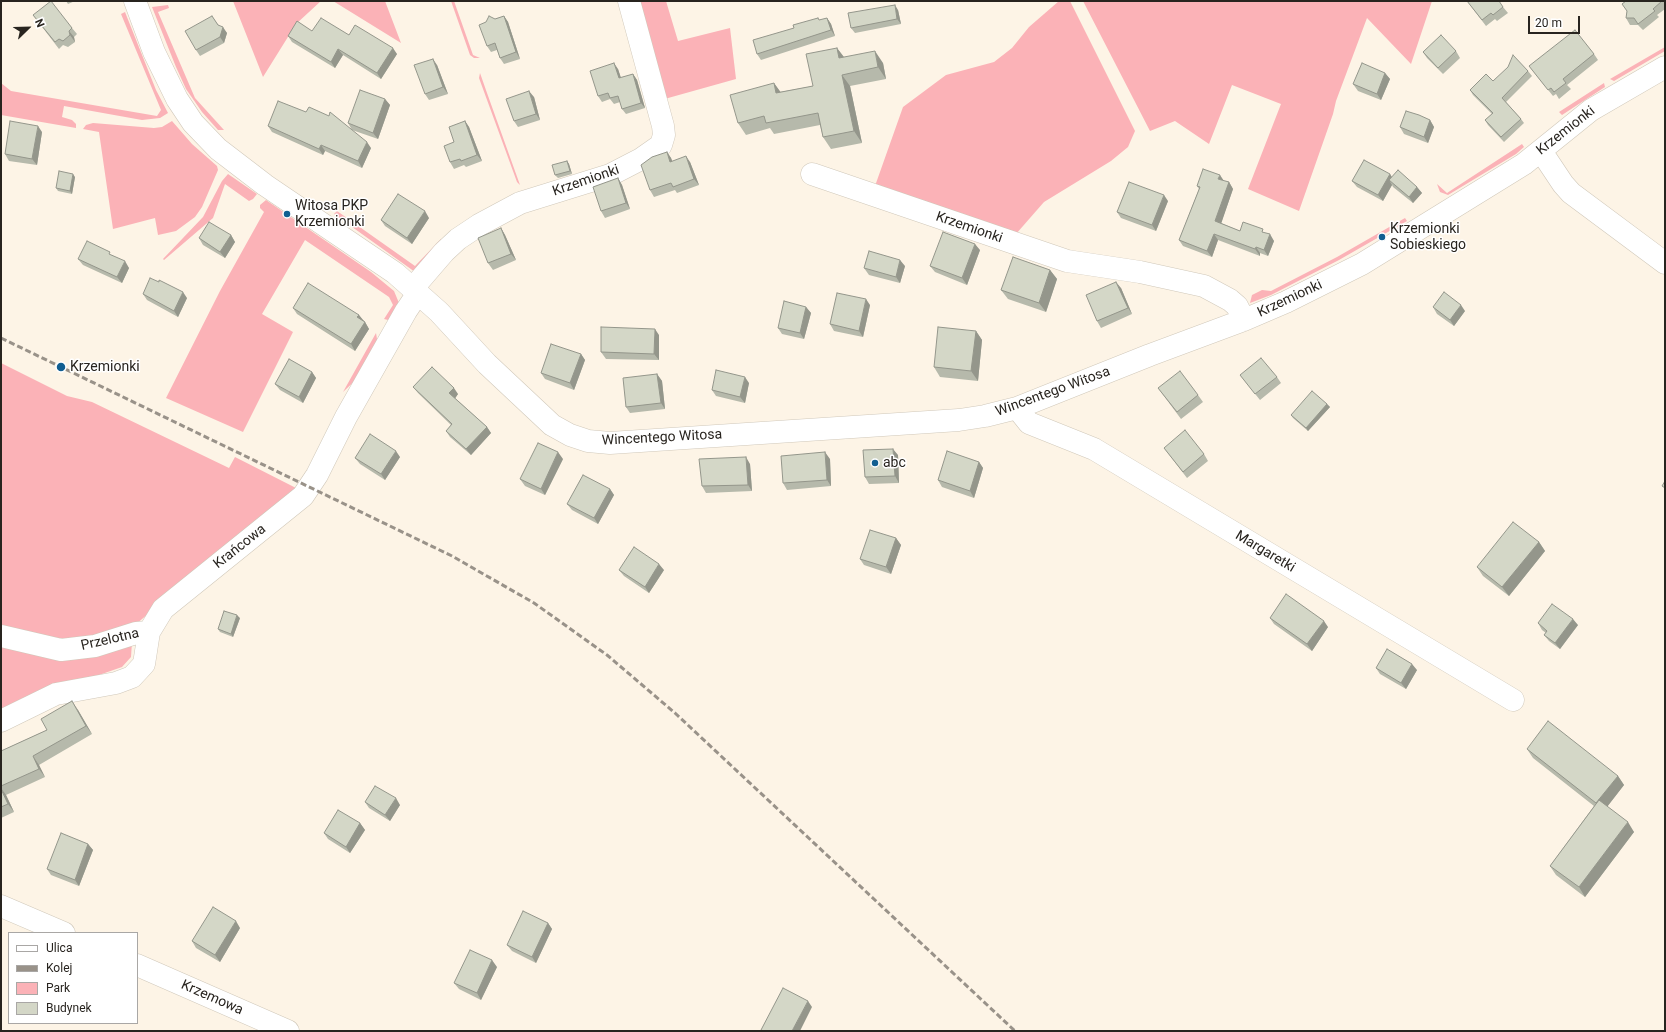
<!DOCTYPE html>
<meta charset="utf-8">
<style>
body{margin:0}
#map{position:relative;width:1666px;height:1032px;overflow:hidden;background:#fdf4e6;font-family:Roboto,sans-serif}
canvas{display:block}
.frame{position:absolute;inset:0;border:2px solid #28241f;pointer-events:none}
.legend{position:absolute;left:8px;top:932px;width:130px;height:92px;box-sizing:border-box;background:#fff;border:1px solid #a9a7a5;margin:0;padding:5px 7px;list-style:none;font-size:12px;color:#28241f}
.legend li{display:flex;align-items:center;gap:8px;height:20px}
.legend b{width:20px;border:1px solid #a9a7a5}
.north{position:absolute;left:8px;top:8px;width:40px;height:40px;-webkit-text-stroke:3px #fff;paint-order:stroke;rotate:67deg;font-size:11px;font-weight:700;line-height:16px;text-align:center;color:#28241f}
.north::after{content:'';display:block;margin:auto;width:14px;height:18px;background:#28241f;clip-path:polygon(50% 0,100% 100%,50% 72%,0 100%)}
.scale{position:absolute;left:1528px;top:16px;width:52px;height:18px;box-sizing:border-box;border:2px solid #28241f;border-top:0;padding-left:5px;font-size:12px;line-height:14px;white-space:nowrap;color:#28241f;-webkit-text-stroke:3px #fff;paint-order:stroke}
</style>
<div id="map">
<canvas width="1666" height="1032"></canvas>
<div class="frame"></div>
<ul class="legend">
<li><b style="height:5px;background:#fff"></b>Ulica</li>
<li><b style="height:5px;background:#999289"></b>Kolej</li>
<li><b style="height:11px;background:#fbb2b7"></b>Park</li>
<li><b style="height:11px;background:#d4d7c7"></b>Budynek</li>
</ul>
<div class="north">N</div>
<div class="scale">20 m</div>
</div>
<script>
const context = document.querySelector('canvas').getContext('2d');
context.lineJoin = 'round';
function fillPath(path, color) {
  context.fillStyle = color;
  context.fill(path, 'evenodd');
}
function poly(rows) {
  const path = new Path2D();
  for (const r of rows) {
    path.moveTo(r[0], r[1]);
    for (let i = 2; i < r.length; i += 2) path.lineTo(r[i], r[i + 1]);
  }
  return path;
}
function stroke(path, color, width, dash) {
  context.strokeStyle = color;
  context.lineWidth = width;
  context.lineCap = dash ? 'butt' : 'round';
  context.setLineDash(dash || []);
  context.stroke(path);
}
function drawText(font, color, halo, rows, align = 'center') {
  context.font = font + ' Roboto,sans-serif';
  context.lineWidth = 3;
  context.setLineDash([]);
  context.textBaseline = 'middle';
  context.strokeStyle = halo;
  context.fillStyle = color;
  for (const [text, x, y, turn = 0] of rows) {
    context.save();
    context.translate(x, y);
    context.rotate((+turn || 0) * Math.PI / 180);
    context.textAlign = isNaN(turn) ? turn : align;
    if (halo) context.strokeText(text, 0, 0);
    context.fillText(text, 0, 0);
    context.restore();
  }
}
const green = poly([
 [233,1,321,1,296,24,263,77],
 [333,1,385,1,401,43],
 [451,1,454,1,473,55,480,58,474,58,470,55],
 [635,1,666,1,678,41,730,28,736,79,661,100],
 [1059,1,1070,1,1135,131,1128,147,1111,161,1044,202,1016,234,875,186,903,107,946,75,994,62,1012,48,1029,27],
 [1083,1,1432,1,1411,64,1367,18,1336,101,1333,114,1299,211,1248,189,1281,104,1232,85,1209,144,1175,121,1150,131],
 [168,5,169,8,158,12,195,98,224,130,218,130,202,112,186,89,176,67,152,7],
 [125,12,156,90,168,113,160,118,142,120,64,106,62,117,72,120,76,124,76,128,1,115,1,83,11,91,157,116,161,110,121,14],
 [1665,47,1665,51,1614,81,1610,79],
 [480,73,487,93,520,185,517,182,479,78],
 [1604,83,1605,87,1562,115,1559,112],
 [172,121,192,144,217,166,218,170,202,207,195,217,176,231,158,235,155,218,113,229,99,132,83,129,86,125,93,123,154,128,162,127],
 [1522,144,1524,147,1516,154,1448,195,1440,192,1437,184,1447,193],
 [228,174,257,194,253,199,249,201,225,184,213,218,164,260,163,259,203,217,222,181],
 [266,200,371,272,394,291,399,303,392,321,384,319,393,305,389,297,305,240,262,314,293,332,243,432,166,398,220,291,264,212,260,208,260,205],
 [337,211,415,266,441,239,444,244,415,272,334,214],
 [1405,218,1407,221,1339,260,1271,295,1250,303,1252,295,1262,290,1271,291,1337,257],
 [376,333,378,345,362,374,343,392],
 [1,363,67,396,92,402,229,468,235,457,296,488,135,625,61,647,1,633],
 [1,642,132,642,131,657,122,667,99,675,53,687,1,713]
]);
const minor = poly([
 [135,1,154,52,177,99,193,123,218,149,265,185,395,273,439,312,487,364,552,425,570,435,588,441,610,443,959,420,985,416,1017,408,1150,355,1244,320,1286,302,1362,264,1524,164,1591,110,1665,67],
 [1541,151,1563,184,1571,193,1665,263],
 [812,174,1067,261,1140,272,1204,286,1230,300,1237,306,1244,320],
 [413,288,444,252,458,239,479,225,520,203,610,175,641,159,661,145,664,135,663,126,629,1],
 [1017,408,1029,423,1094,449,1513,700],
 [1,636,61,650,95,646,136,633,149,632],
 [1,721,56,694,116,683,132,677,144,664,149,632,163,609,303,496,317,475,346,417,406,311,418,293],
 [1,906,64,933],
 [137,965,288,1031]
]);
const rail = poly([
 [1,338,452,556,534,603,607,655,675,713,1015,1031]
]);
const wall = poly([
 [66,1,75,1,68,4],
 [1467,1,1503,7,1508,13,1497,21,1495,19,1486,26],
 [1626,1,1664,1,1665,2,1665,9,1657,15,1659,17,1643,30,1638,25,1630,25,1626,18,1627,11,1622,4],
 [898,10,901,24,855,33,851,28],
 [33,15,72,28,77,34,74,37,75,42,68,47,63,45,59,49],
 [212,16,219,26,227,33,224,43,200,56,196,50],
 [504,16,508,22,520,59,504,64,500,58,497,50,491,52,487,46,495,19],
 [827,18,831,24,835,36,761,60,757,54,820,20],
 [312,31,349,35,397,54,381,79,343,55,335,68,292,42,288,36],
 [837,48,844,57,883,63,886,79,850,86,862,143,831,149,823,137,820,125,774,134,770,128,746,135,738,123,774,83,780,92,813,86],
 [1456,51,1460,58,1443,74,1427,58,1423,52],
 [1594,54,1598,60,1567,85,1571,89,1559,99,1556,94,1553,96,1529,66],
 [437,65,448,94,429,100,425,94],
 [618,69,621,78,633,74,637,80,645,108,626,114,622,109,620,102,614,104,610,99,602,102,598,96],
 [1528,71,1532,76,1506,102,1521,119,1524,123,1504,142,1488,125,1485,120,1492,114,1473,95,1470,90,1493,81],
 [1385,73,1390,79,1381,100,1358,91,1353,84],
 [534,97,540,120,518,127,514,121],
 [385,99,390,105,378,139,352,130,348,123],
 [1430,120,1434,127,1428,143,1404,134,1400,127],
 [465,121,469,127,482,161,466,167,464,165,454,169,450,162,454,142],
 [268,126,371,148,362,168,325,151,323,155,272,132],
 [42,132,37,165,9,161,5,154],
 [667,152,671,158,672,161,690,162,699,185,677,193,675,190,654,197,650,190],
 [567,161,569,164,572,174,558,178,555,175],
 [1390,174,1392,177,1417,187,1422,193,1413,203,1393,187,1392,185,1383,201,1357,187,1352,181],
 [75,177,72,194,58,191,56,188],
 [618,178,622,185,630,209,605,218,601,211],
 [1224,181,1229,182,1233,189,1221,223,1240,231,1265,233,1274,241,1268,256,1260,253,1260,256,1218,240,1212,257,1183,246,1179,240,1199,189,1197,186],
 [1168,201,1156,231,1121,218,1117,212],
 [429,218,412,244,385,226,381,220],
 [501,228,505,235,516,260,493,270,488,263],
 [231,235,235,242,225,258,203,245,199,238],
 [980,250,967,285,935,272,930,266],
 [112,255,129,268,122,283,83,265,78,259],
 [905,266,900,283,869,275,864,268],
 [1050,270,1057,279,1046,312,1008,299,1001,290],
 [1121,288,1132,314,1101,328,1097,321],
 [143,294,187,298,178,317,147,300],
 [870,305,863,337,834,331,830,324],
 [806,307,811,313,804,339,782,334,778,328],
 [1433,307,1465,311,1454,326,1437,314],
 [293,308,359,315,363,321,365,322,369,329,355,351,297,314],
 [976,331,982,340,978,381,940,377,934,367],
 [659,335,659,360,606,359,601,352],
 [581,354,585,360,574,390,545,379,541,373],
 [312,372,316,378,303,403,280,390,275,384],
 [657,374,662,381,665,409,630,413,626,407],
 [1240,375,1277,377,1281,383,1260,400],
 [749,383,745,403,716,396,712,390],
 [413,387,458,394,455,398,487,427,491,433,471,455,450,437,446,431,451,425,418,393],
 [1158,388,1198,395,1203,402,1181,419],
 [1327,404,1330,407,1308,431,1293,418,1291,415],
 [1164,448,1204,454,1208,461,1187,478],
 [898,455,899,483,869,484,865,477],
 [400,457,385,480,360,464,355,458],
 [563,459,545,495,525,486,520,479],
 [830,459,831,486,787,490,783,483],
 [979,462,983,468,974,498,942,487,938,480],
 [750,464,752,491,706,493,702,486],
 [610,489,614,495,598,524,572,510,567,504],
 [896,538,901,545,891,574,864,565,860,559],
 [1539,542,1545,551,1509,596,1483,576,1477,567],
 [619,570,664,570,649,593,624,576],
 [240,618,233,637,220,632,218,629],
 [1270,618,1328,627,1312,651,1274,624],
 [1538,623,1578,625,1560,649,1549,641,1544,635,1546,633,1542,630],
 [1376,668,1417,670,1406,689,1380,674],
 [78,710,92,734,39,765,45,777,6,795,14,812,1,818,1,751,47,730],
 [1527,749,1618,776,1624,785,1607,807,1634,832,1585,897,1556,875,1550,866,1594,806,1533,758],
 [365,802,400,805,390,821,369,808],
 [360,823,365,830,350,853,328,839,324,833],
 [88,844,93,850,79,886,51,875,47,869],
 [548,923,552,929,536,963,512,951,507,945],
 [240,928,220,962,196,948,192,941],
 [497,967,481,1000,459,989,454,983]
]);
const shadedWall = poly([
 [895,5,898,10,901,24,897,19],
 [212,16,222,31,223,27,227,33,224,43,220,37,218,25],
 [504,16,508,22,520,59,516,52],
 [827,18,831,24,835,36,831,30],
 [69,31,74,37,75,42,70,35],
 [393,48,397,54,381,79,377,73],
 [837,48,846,60,839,58],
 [338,49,343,55,335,68,331,62],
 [875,51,883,63,886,79,878,67],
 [433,59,437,65,448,94,443,87],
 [614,63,618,69,623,84,619,78],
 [1385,73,1390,79,1381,100,1377,94],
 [633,74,637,80,645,108,641,103],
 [842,75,850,86,862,143,854,131],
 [774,83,782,94,776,93],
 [529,91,534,97,540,120,536,114],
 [385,99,390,105,378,139,373,133],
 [1430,120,1434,127,1428,143,1424,137],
 [465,121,469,127,482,161,477,155],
 [38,126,42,132,37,165,32,159],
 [367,142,371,148,362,168,358,161],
 [321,145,325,151,323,155,319,149],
 [667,152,671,158,675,168,670,162],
 [686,156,690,162,699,185,694,179],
 [567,161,569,164,572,174,570,171],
 [73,174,75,177,72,194,70,191],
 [1390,174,1394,181,1389,180,1392,185,1383,201,1378,195],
 [1220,175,1224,181,1218,179],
 [618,178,622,185,630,209,626,203],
 [1229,182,1233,189,1220,227,1215,221],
 [1417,187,1422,193,1413,203,1409,197],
 [1164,195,1168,201,1156,231,1152,225],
 [425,211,429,218,412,244,407,238],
 [501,228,505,235,516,260,511,254],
 [1214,234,1218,240,1212,257,1207,251],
 [1270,234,1274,241,1268,256,1264,250],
 [231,235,235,242,225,258,220,252],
 [975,244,980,250,967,285,962,278],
 [1256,247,1260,253,1260,256,1255,249],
 [900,260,905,266,900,283,896,277],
 [125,261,129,268,122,283,117,277],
 [1050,270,1057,279,1046,312,1039,303],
 [1116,282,1121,288,1132,314,1128,308],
 [183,292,187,298,178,317,174,311],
 [866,299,870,305,863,337,859,331],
 [1461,305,1465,311,1454,326,1450,320],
 [806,307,811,313,804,339,800,333],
 [359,315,364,321,362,324,357,317],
 [365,322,369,329,355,351,351,344],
 [655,329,659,335,659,360,654,354],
 [976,331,982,340,978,381,971,371],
 [581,354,585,360,574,390,570,383],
 [312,372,316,378,303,403,299,397],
 [657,374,662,381,665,409,661,403],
 [745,377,749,383,745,403,740,397],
 [454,388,458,394,454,400,449,393],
 [1327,404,1330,407,1308,431,1306,428],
 [487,427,491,433,471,455,466,449],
 [893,449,898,455,899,483,895,476],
 [396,451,400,457,385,480,381,474],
 [558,452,563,459,545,495,541,489],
 [825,452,830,459,831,486,827,480],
 [746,457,750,464,752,491,748,485],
 [979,462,983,468,974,498,970,491],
 [610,489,614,495,598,524,594,518],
 [896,538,901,545,891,574,886,567],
 [1539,542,1545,551,1509,596,1502,587],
 [659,564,664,570,649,593,645,587],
 [237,615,240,618,233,637,231,634],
 [1573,619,1578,625,1560,649,1555,643],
 [1324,621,1328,627,1312,651,1307,644],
 [1412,664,1417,670,1406,689,1401,683],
 [72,701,78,710,92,734,86,726],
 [33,756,39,765,45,777,39,769],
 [1618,776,1624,785,1603,812,1596,803],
 [1,788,6,795,14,812,8,804],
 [396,798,400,805,390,821,385,815],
 [1628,822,1634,832,1585,897,1579,887],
 [360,823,365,830,350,853,346,847],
 [88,844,93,850,79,886,75,880],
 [236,921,240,928,220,962,215,955],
 [548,923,552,929,536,963,532,957],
 [492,960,497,967,481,1000,477,993],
 [808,1001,812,1007,800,1031,792,1031]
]);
const building = poly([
 [51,1,72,28,69,31,70,35,63,41,59,39,55,42,33,15,51,1],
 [1467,1,1499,1,1503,7,1493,15,1491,13,1482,20,1467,1],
 [1626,1,1662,1,1653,9,1655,11,1638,24,1634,18,1626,18,1627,11,1622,4,1626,1],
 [895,5,897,19,851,28,848,13,895,5],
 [212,16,218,25,223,27,220,37,196,50,185,31,212,16],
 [489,16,495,19,504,16,516,52,500,58,495,43,487,46,479,25,486,22,489,16],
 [321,18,349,35,355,25,393,48,377,73,338,49,331,62,288,36,297,21,312,31,321,18],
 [818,18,819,20,827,18,831,30,757,54,753,40,794,28,793,25,818,18],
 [1575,30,1594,54,1563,79,1566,83,1554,92,1551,88,1548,90,1529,66,1575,30],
 [1441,35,1456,51,1438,68,1423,52,1441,35],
 [837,48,839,58,875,51,878,67,842,75,854,131,823,137,818,113,766,123,764,116,738,123,730,95,774,83,776,93,813,86,806,54,837,48],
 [1513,55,1528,71,1502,98,1521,119,1501,137,1485,120,1493,113,1470,90,1486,74,1493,81,1508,67,1513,55],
 [433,59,443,87,425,94,414,65,433,59],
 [614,63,619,78,633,74,641,103,622,109,618,96,610,98,608,93,598,96,590,71,614,63],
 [1362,63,1385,73,1377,94,1353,84,1362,63],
 [360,90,385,99,373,133,348,123,360,90],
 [529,91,536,114,514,121,506,99,529,91],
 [278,101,306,112,309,107,329,116,330,112,367,142,358,161,321,145,319,149,268,126,278,101],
 [1406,111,1419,115,1430,120,1424,137,1400,127,1406,111],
 [10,121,38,126,32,159,5,154,10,121],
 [465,121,477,155,461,161,460,159,450,162,444,146,454,142,449,127,465,121],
 [667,152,670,162,686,156,694,179,673,187,671,183,650,190,641,165,652,157,667,152],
 [1364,160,1390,174,1378,195,1352,181,1364,160],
 [567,161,570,171,555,175,552,165,567,161],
 [1203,169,1220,175,1218,179,1229,182,1215,221,1240,231,1243,222,1263,229,1262,232,1270,234,1264,250,1256,247,1255,249,1214,234,1207,251,1179,240,1200,187,1197,186,1203,169],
 [1398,170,1417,187,1409,197,1389,180,1398,170],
 [59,171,73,174,70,191,56,188,59,171],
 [618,178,626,203,601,211,593,187,618,178],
 [1129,182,1164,195,1152,225,1117,212,1129,182],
 [398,194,425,211,407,238,381,220,398,194],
 [209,222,231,235,220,252,199,238,209,222],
 [501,228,511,254,488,263,478,238,501,228],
 [943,232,975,244,962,278,930,266,943,232],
 [87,241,110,252,109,254,125,261,117,277,78,259,87,241],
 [869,251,900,260,896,277,864,268,869,251],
 [1013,257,1050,270,1039,303,1001,290,1013,257],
 [150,278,159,282,159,280,183,292,174,311,143,294,150,278],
 [1116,282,1128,308,1097,321,1086,295,1116,282],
 [308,283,359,315,357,317,365,322,351,344,293,308,308,283],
 [1444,292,1461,305,1450,320,1433,307,1444,292],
 [837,293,866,299,859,331,830,324,837,293],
 [784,301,806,307,800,333,778,328,784,301],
 [601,327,655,329,654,354,601,352,601,327],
 [938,327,976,331,971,371,934,367,938,327],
 [551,344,581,354,570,383,541,373,551,344],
 [1261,358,1277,377,1255,394,1240,375,1261,358],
 [289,359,312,372,299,397,275,384,289,359],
 [432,367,454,388,449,393,487,427,466,449,446,431,452,424,413,387,432,367],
 [716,370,745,377,740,397,712,390,716,370],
 [1180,371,1198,395,1177,412,1158,388,1180,371],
 [657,374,661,403,626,407,623,378,657,374],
 [1312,391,1327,404,1306,428,1291,415,1312,391],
 [1185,430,1204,454,1183,472,1164,448,1185,430],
 [370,434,396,451,381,474,355,458,370,434],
 [538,443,558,452,541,489,520,479,538,443],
 [893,449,895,476,865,477,863,450,893,449],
 [947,451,979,462,970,491,938,480,947,451],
 [825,452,827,480,783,483,781,456,825,452],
 [746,457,748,485,702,486,699,459,746,457],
 [583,475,610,489,594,518,567,504,583,475],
 [1665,481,1665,488,1662,486,1665,481],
 [1513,522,1539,542,1502,587,1477,567,1513,522],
 [870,530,896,538,886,567,860,559,870,530],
 [634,547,659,564,645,587,619,570,634,547],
 [1286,594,1324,621,1307,644,1270,618,1286,594],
 [1552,604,1573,619,1555,643,1544,635,1547,631,1538,623,1552,604],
 [224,611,237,615,231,634,218,629,224,611],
 [1387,649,1412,664,1401,683,1376,668,1387,649],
 [72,701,86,726,33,756,39,769,1,786,1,751,47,730,41,719,72,701],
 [1548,721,1618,776,1596,803,1527,749,1548,721],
 [375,786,396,798,385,815,365,802,375,786],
 [1,789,8,804,1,807,1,789],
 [1599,800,1628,822,1579,887,1550,866,1599,800],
 [338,810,360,823,346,847,324,833,338,810],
 [61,833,88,844,75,880,47,869,61,833],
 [213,907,236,921,215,955,192,941,213,907],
 [523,911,548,923,532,957,507,945,523,911],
 [470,950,492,960,477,993,454,983,470,950],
 [783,988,808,1001,792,1031,764,1031,761,1030,783,988]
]);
const markers = [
 [287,214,4,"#115e91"],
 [1382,237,4,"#115e91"],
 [61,367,5,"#115e91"],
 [875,463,4,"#115e91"]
];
const streetNames = [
 ["Krzemionki",1566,131,-38],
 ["Krzemionki",586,181,-19],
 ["Krzemionki",969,228,19],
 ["Krzemionki",1290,299,-25],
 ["Wincentego Witosa",1053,392,-20],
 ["Wincentego Witosa",662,438,-3],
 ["Krańcowa",240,547,-38],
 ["Margaretki",1265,552,31],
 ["Przelotna",110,640,-13],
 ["Krzemowa",212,998,24]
];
const poiNames = [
 ["Witosa PKP",295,206],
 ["Krzemionki",295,222],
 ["Krzemionki",1390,229],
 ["Sobieskiego",1390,245],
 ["Krzemionki",70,367],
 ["abc",883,463]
];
fillPath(green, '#fbb2b7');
stroke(minor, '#d0c8ba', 23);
stroke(minor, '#fff', 22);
stroke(rail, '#999289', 3, [6, 3]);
fillPath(wall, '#b6b9ab');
fillPath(shadedWall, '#94968b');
fillPath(building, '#d4d7c7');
stroke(building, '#94968b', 1);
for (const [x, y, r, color] of markers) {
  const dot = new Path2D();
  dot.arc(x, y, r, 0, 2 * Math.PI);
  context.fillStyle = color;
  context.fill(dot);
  stroke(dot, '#fff', 1.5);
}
drawText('14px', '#28241f', '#fff', streetNames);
drawText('14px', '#28241f', '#fff', poiNames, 'left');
</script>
